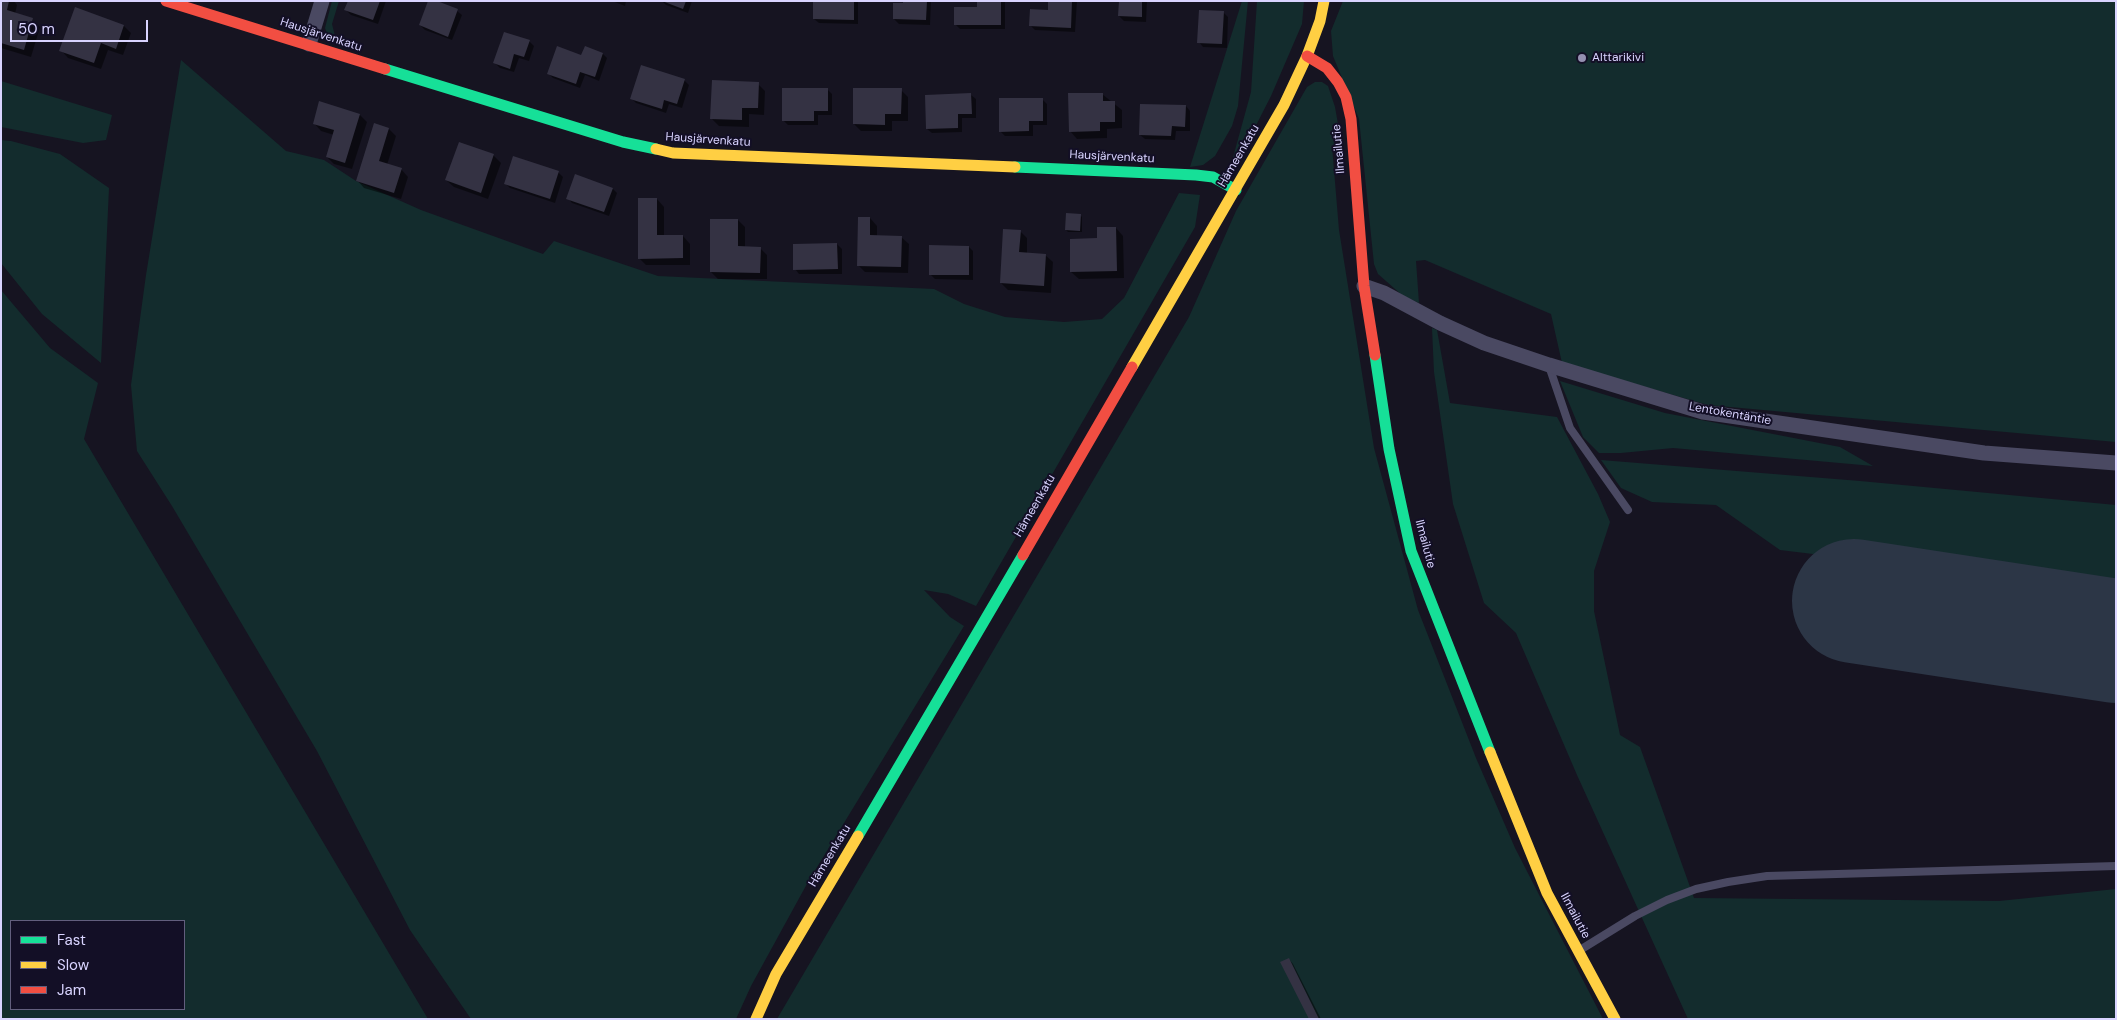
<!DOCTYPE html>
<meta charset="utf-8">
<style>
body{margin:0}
#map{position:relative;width:2117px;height:1020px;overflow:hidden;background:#161421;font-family:"DM Sans",sans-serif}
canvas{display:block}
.frame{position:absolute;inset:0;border:2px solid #d9d4ff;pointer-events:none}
.legend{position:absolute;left:10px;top:920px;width:175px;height:90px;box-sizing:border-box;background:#130f26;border:1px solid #625e7d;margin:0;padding:6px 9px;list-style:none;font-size:15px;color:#d9d4ff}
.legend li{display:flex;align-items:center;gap:10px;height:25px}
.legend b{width:25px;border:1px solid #625e7d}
.scale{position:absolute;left:10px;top:20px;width:138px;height:22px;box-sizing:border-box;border:2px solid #d9d4ff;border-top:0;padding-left:6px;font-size:15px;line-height:18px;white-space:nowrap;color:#d9d4ff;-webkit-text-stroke:4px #130f26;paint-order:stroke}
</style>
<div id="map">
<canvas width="2117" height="1020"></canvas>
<div class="frame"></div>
<ul class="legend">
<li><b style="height:6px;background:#16e098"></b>Fast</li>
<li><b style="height:6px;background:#ffcf43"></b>Slow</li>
<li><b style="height:6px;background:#f24e42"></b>Jam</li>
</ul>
<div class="scale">50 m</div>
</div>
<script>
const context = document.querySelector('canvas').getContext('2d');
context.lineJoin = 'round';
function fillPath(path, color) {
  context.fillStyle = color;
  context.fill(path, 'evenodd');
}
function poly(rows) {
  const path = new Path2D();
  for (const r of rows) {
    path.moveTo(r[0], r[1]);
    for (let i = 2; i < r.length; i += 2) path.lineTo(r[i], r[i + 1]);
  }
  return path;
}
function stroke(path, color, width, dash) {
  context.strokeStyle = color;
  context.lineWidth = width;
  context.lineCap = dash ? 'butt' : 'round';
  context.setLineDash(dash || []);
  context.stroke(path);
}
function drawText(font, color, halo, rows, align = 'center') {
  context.font = font + ' "DM Sans",sans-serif';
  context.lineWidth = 4;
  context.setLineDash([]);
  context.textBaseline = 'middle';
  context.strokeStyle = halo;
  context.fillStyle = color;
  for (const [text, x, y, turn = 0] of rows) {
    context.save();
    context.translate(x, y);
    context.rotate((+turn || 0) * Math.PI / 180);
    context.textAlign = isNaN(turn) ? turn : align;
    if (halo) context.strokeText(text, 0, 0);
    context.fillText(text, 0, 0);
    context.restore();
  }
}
const green = poly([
 [332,1,339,1,332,24,336,40,343,48,330,41,325,28],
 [1242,1,1248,1,1238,106,1232,126,1215,156,1203,165,1190,167],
 [1257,1,1304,1,1302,24,1271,96,1246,145,1232,161,1251,92],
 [1343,1,2116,1,2116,442,1708,405,1562,363,1551,314,1425,260,1416,261,1419,303,1403,296,1378,274,1374,264,1359,119,1333,56,1331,31],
 [181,60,286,151,324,160,356,181,421,210,543,254,554,241,658,276,934,289,964,304,1005,317,1064,322,1102,319,1124,298,1179,193,1200,195,1195,227,976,606,948,594,924,590,950,617,964,626,808,882,751,986,736,1019,471,1019,410,930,317,751,172,506,137,451,131,385,146,275],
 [1,81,112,115,106,140,83,143,1,127],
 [1315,82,1322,82,1328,86,1335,107,1338,124,1338,146,1332,146,1339,230,1374,448,1418,610,1476,758,1515,848,1603,1019,777,1019,1189,317,1236,211,1307,87],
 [1,140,11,141,60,154,109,188,101,363,42,314,1,263],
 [1,290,50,348,98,383,84,439,428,1019,1,1019],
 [11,921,184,921,184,1009,11,1009],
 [1432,328,1437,330,1450,403,1557,417,1598,494,1610,522,1594,571,1594,611,1620,735,1640,747,1694,898,1999,901,2116,889,2116,1019,1688,1019,1577,775,1516,633,1484,603,1453,504,1434,372],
 [1560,381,1665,413,1840,447,1873,466,1673,448,1621,453,1599,453,1583,437],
 [1601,460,1860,481,2116,505,2116,597,1895,564,1780,550,1716,505,1652,502,1621,488]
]);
const shadow = poly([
 [1,1,14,1,17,5,15,14,32,20,40,27,31,57,1,48],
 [349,1,386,1,378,24,351,15,346,10],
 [612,1,626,1,625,6],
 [662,1,692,1,688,13,666,5],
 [833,1,858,1,858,24,819,23,814,19],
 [904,1,931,1,930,25,899,24,894,19,904,5],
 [978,1,1005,1,1005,29,960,29,956,25,978,8],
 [1050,1,1077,1,1075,32,1035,30,1030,25,1049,11],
 [1120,1,1147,1,1146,22,1124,21,1119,16],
 [75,9,124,26,131,33,123,55,108,50,101,69,68,58,61,50],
 [457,11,462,15,452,40,425,30,420,25],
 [1223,12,1228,17,1227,48,1203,47,1199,42],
 [529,41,534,46,529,61,519,58,514,72,500,68,495,63],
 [603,54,607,58,599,81,585,75,580,88,553,78,549,74,582,57],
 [684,80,689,85,682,108,669,104,666,113,636,103,632,99],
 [758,84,765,91,764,115,749,114,749,127,719,126,712,119],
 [827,89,832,94,832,115,818,115,818,125,788,125,783,120],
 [901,90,908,97,908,121,892,121,892,131,861,131,854,124],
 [1102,94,1122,110,1122,128,1107,129,1107,138,1077,139,1070,131],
 [971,95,976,99,976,118,962,118,962,132,932,133,927,129],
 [1042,99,1047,104,1047,125,1033,125,1033,136,1005,136,1000,131],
 [1186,106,1190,111,1190,131,1176,131,1175,140,1145,139,1140,135],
 [360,115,367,122,352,169,334,164,327,157,334,135,321,131,314,123],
 [389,129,396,136,387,165,401,169,408,177,401,199,364,188,357,180],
 [493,155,501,163,488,199,454,187,446,180],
 [558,172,563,177,555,203,510,188,505,183],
 [576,175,613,189,617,193,609,216,572,203,568,198],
 [657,199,664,207,664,236,683,236,690,244,690,265,646,265,639,258],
 [1080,215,1082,217,1082,232,1068,232,1066,230],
 [870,218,877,226,877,236,901,237,909,244,908,273,865,272,858,265],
 [738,220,745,227,745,248,760,248,767,255,767,279,718,279,711,272],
 [1116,228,1123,236,1124,278,1079,279,1071,272,1098,239],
 [1020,231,1027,238,1027,254,1045,255,1053,262,1051,293,1008,290,1001,283],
 [837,244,842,249,842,274,799,274,795,269],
 [969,247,973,251,973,280,935,279,930,274],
 [1289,959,1293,964,1321,1019,1310,1019]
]);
const runway = poly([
 [1854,601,2116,641]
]);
const building = poly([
 [1,1,9,1,7,10,33,18,24,50,1,43],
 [348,1,380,1,373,20,344,10],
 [428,1,437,1,458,9,448,37,419,25],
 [662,1,686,1,683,9],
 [813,1,854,1,854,20,813,19],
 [903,1,927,1,926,20,893,19,893,3,903,3],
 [977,1,1001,1,1001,25,954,25,954,7,977,7],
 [1048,1,1072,1,1071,28,1029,26,1030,9,1048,10],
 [1119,1,1142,1,1142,17,1118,16],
 [75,7,124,25,116,49,101,43,94,63,59,51],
 [1199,10,1224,11,1222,44,1197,43],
 [504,32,530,40,524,57,514,54,510,69,493,63],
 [557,46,581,55,585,46,603,53,595,77,580,72,576,84,547,74],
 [641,65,685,79,677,104,664,100,662,109,630,99],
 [712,80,759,82,758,108,742,108,742,120,710,119],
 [782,88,828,88,828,111,814,111,814,121,782,121],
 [853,88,902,88,901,114,885,114,885,125,853,124],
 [971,93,972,114,958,114,958,128,926,129,925,95],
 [1068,93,1103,93,1103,101,1115,101,1115,122,1100,122,1100,131,1069,132],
 [999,98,1043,98,1043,121,1029,121,1029,131,999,132],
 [319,101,360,114,345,163,326,157,334,130,313,124],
 [1140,104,1186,105,1185,127,1172,126,1171,136,1139,135],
 [374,123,389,128,379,161,402,168,394,193,356,181],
 [459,142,494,154,481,193,445,180],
 [513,156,559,171,550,199,504,184],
 [575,174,613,188,604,212,566,199],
 [638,198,657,198,657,235,683,235,683,258,638,259],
 [1066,213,1081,214,1080,231,1065,230],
 [858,217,870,217,870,235,902,236,901,267,857,266],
 [710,219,738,219,738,246,761,247,760,273,710,272],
 [1097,227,1116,227,1117,271,1070,272,1070,239,1097,238],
 [1003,229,1021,230,1019,252,1046,254,1044,286,1000,283],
 [837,243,838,269,793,270,793,244],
 [929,245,969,246,969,275,929,275],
 [1289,958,1319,1019,1309,1019,1280,962]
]);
const lane = poly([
 [1549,366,1570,428,1628,510],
 [1580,950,1635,916,1667,900,1696,889,1728,882,1767,876,2116,866]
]);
const street = poly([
 [309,44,322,1],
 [1364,286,1384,293,1440,323,1484,343,1549,365,1703,412,1984,453,2116,463]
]);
const fast = poly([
 [385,69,623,142,656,149],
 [1015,167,1196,175,1213,177,1236,190],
 [1375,355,1389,449,1411,551,1490,752],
 [858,836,1023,555]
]);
const slow = poly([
 [656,149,673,153,1015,167],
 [1132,367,1284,105,1307,56,1320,21,1324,1],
 [1490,752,1547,893,1615,1019],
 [756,1019,776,974,858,836]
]);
const jam = poly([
 [166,1,385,69],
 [1307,56,1327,68,1338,82,1346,97,1351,119,1364,286,1375,355],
 [1023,555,1132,367]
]);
const markers = [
 [1582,58,5,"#9591b1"]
];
const streetNames = [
 ["Hausjärvenkatu",321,35,18],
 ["Hausjärvenkatu",708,140,4],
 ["Ilmailutie",1339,149,-95],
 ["Hämeenkatu",1239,156,-60],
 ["Hausjärvenkatu",1112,157,3],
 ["Lentokentäntie",1730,414,10],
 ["Hämeenkatu",1035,506,-60],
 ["Ilmailutie",1425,544,75],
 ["Hämeenkatu",830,856,-59],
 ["Ilmailutie",1575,916,62]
];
const poiNames = [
 ["Alttarikivi",1592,58]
];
fillPath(green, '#132c2d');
fillPath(shadow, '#0007');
stroke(runway, '#2c3646', 124);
fillPath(building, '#343243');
stroke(lane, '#4a4962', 8);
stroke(street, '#4a4962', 15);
stroke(fast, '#16e098', 11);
stroke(slow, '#ffcf43', 11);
stroke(jam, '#f24e42', 11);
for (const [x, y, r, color] of markers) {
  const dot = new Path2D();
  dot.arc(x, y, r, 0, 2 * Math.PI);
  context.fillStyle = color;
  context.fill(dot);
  stroke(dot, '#130f26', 2);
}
drawText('12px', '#d9d4ff', '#130f26', streetNames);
drawText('12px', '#d9d4ff', '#130f26', poiNames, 'left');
</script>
